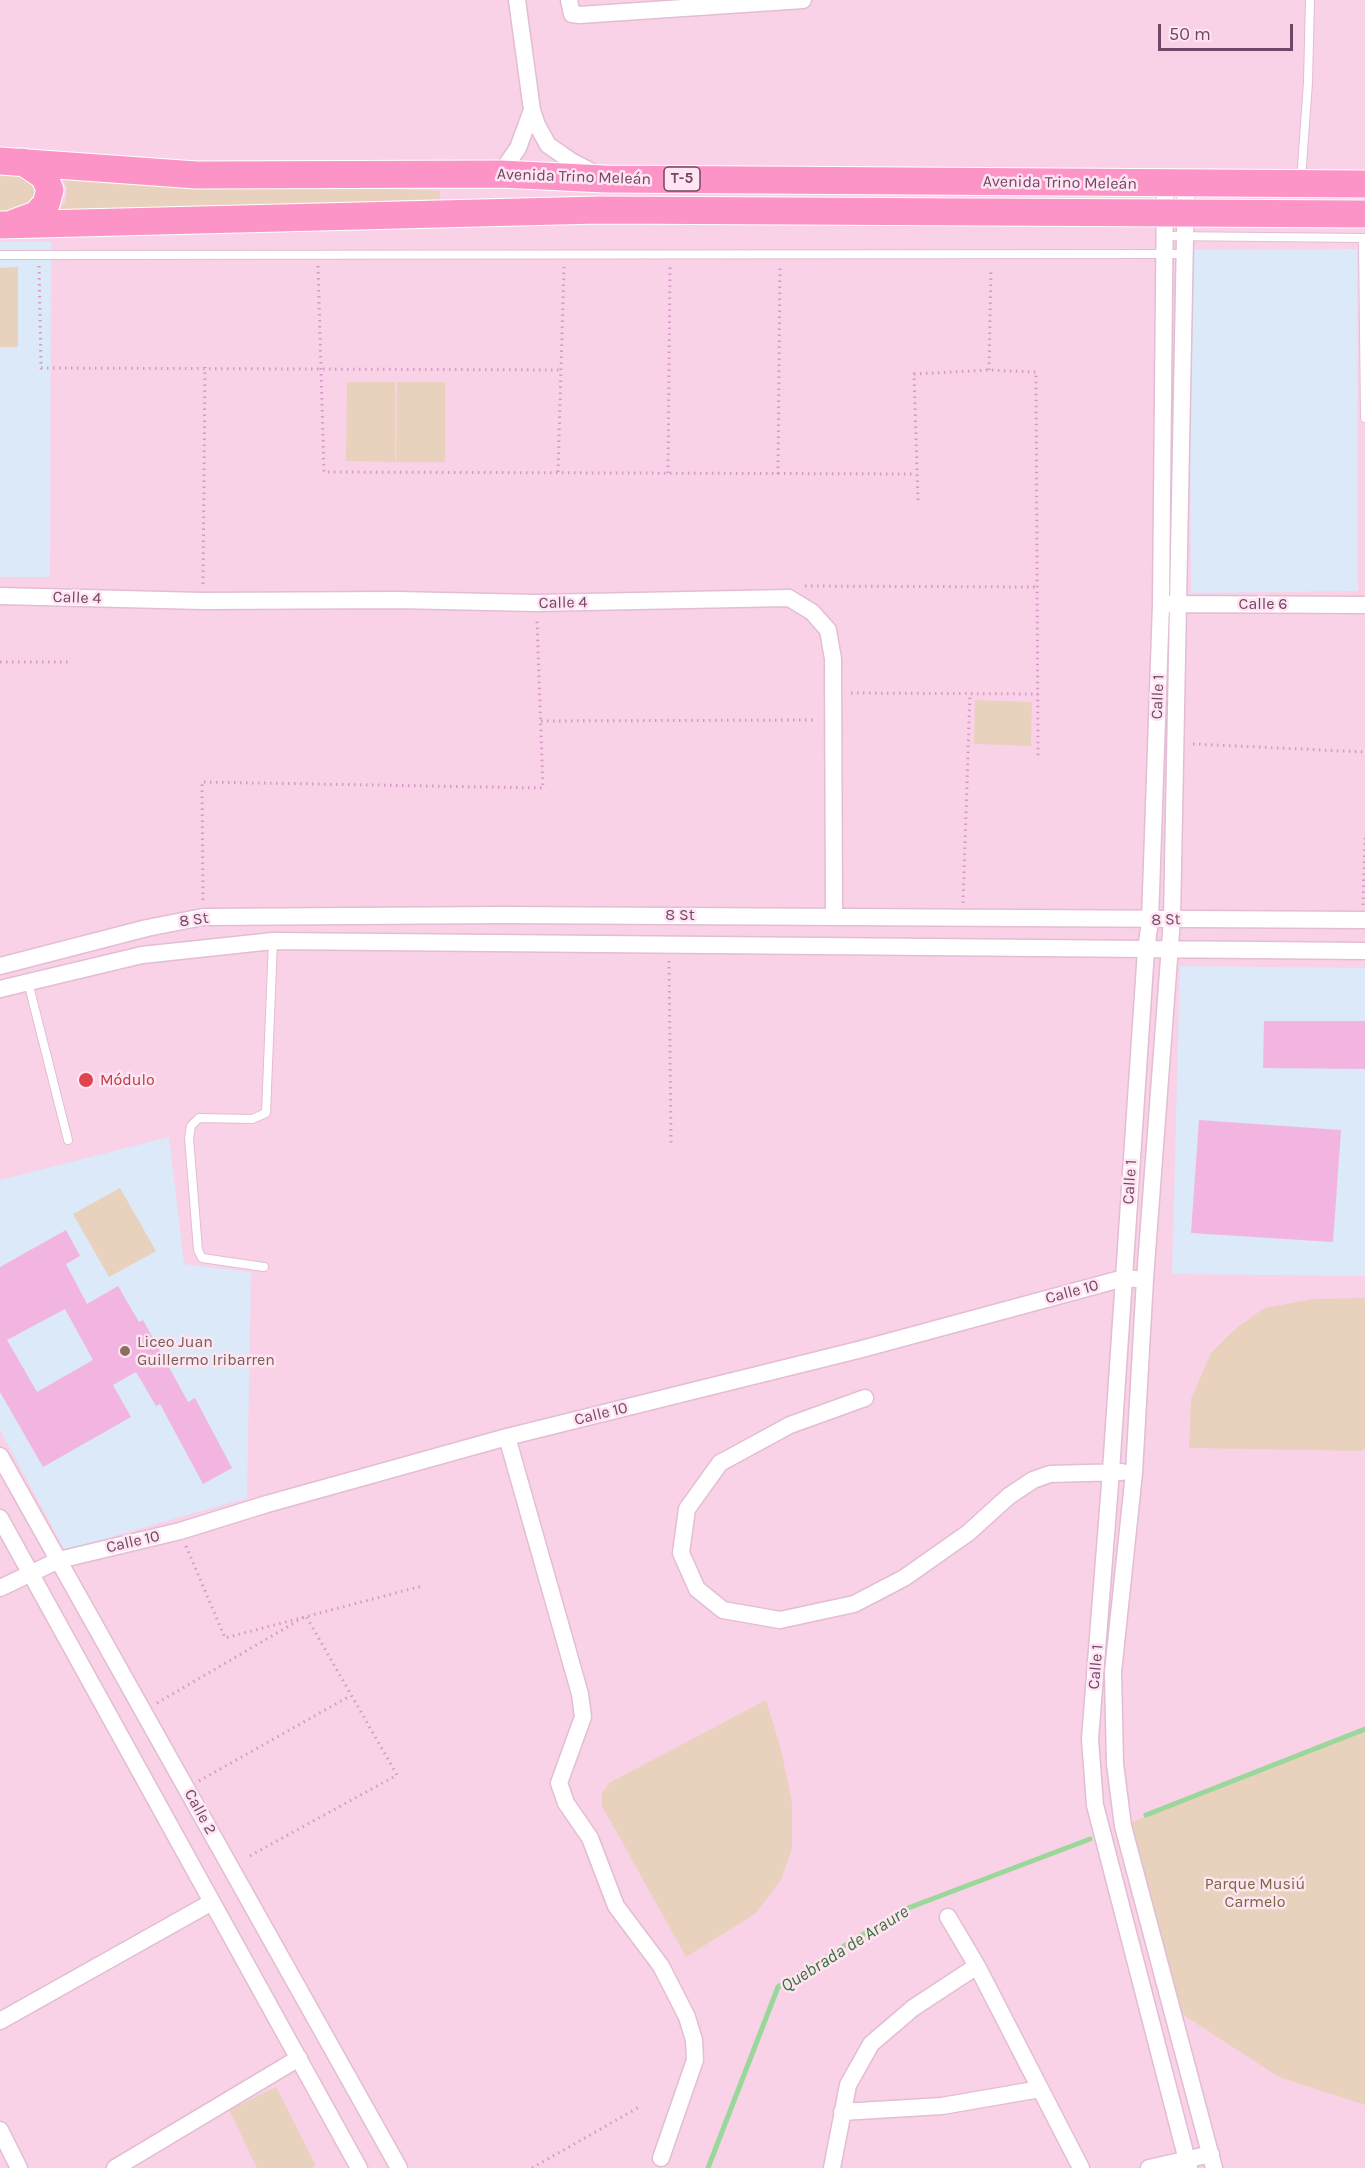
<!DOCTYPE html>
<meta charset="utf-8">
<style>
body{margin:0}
#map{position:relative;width:1365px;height:2168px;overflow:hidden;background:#fcdeed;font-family:Karla,sans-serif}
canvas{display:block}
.scale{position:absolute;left:1158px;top:24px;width:135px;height:27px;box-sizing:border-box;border:3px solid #724667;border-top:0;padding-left:8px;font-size:18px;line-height:21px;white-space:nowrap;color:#724667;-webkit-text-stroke:4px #ffe4f2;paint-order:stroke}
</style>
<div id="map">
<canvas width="1365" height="2168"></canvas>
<div class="scale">50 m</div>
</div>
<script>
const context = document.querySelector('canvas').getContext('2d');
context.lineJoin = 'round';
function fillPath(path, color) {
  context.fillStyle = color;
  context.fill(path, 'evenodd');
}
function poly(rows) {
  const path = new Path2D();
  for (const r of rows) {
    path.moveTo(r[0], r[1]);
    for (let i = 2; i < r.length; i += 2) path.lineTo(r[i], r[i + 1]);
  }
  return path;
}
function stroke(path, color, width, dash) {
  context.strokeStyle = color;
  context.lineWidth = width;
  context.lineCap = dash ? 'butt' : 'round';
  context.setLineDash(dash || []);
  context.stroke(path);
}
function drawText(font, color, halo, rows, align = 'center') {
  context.font = font + ' Karla,sans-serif';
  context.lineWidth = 5;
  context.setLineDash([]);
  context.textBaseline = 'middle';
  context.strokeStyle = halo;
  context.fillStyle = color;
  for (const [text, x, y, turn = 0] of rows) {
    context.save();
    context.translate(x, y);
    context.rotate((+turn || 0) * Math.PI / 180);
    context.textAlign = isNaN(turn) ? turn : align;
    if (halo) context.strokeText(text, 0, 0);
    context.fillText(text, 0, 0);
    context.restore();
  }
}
const residential = poly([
 [0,0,1365,0,1365,2168,0,2168]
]);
const education = poly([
 [0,242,51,242,50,577,0,577],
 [1357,249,1358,591,1191,593,1189,250],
 [1180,966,1365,968,1365,1276,1172,1274],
 [169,1137,184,1264,251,1272,247,1498,65,1550,0,1430,0,1180]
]);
const green = poly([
 [0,173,25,173,32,180,36,190,31,204,19,212,0,212],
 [61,175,440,191,440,199,57,212,65,202,67,188],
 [18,267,18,347,0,347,0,268],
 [347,382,395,382,395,462,346,461],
 [397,382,445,382,445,462,396,462],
 [975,700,1032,702,1031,746,974,744],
 [120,1188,156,1251,109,1277,73,1214],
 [1365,1298,1365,1448,1361,1451,1189,1448,1191,1399,1211,1353,1234,1330,1264,1308,1313,1299],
 [766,1700,781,1749,792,1802,792,1848,781,1880,755,1914,686,1957,602,1806,602,1793,609,1783],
 [1365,1729,1365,2105,1279,2077,1171,2007,1123,1826],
 [276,2087,316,2166,312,2168,257,2168,229,2110]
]);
const stream = poly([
 [1146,1815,1365,1729],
 [708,2168,778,1987,903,1910,1090,1839]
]);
const building = poly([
 [1264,1021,1365,1021,1365,1069,1263,1068],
 [1199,1120,1341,1130,1333,1242,1191,1233],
 [66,1230,80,1256,66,1264,87,1304,118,1286,139,1322,143,1320,188,1402,195,1398,232,1468,203,1484,160,1404,156,1406,136,1372,113,1385,131,1417,43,1467,0,1392,0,1267],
 [65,1309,93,1360,37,1392,7,1340]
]);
const path = poly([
 [39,266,41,368,562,370],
 [318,266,324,472,916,474],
 [989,370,991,268],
 [558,472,564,267],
 [668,473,670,265],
 [778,474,780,265],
 [918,500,914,374,989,370,1036,372,1038,759],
 [203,584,205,367],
 [805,586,1037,587],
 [0,662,71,662],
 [851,693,1038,694],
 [541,721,816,720],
 [1193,744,1365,752],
 [203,900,202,782,543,788,537,620],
 [963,903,970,693],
 [1363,905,1365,838],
 [669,961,671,1143],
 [186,1546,225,1638,422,1586],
 [157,1703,306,1616,397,1775,246,1858],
 [199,1781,350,1696],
 [532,2168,641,2106]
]);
const service = poly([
 [1301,180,1308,82,1310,0],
 [1165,236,1365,238],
 [1363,238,1365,418],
 [0,255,1183,254],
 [28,982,68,1140],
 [264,1267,202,1258,198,1250,189,1138,191,1126,199,1118,252,1119,266,1113,273,941]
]);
const minor = poly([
 [517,0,532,110,537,125,548,145,571,161,596,174],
 [569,0,572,14,579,15,803,0],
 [500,174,518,148,532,110],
 [1165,184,1161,604,1150,921,1146,950,1111,1471,1090,1739,1095,1805,1189,2168],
 [1186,184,1172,919,1145,1279,1134,1473,1113,1672,1115,1764,1123,1826,1214,2168],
 [0,596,203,601,396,600,536,603,789,598,812,612,828,630,833,659,834,916],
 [1168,604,1365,605],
 [0,966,147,928,203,917,503,915,1365,920],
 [0,989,142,955,273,941,1365,951],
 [865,1398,790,1425,720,1463,687,1509,681,1553,697,1589,723,1610,780,1620,854,1604,904,1578,968,1533,1009,1496,1033,1480,1050,1474,1122,1472],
 [507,1437,580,1694,583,1717,559,1783,566,1803,590,1838,616,1906,661,1966,687,2017,694,2040,695,2060,661,2158],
 [0,1456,399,2168],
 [0,1518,359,2168],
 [0,1588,59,1560,180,1531,267,1504,507,1437,862,1349,1124,1278,1135,1279],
 [948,1917,977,1966,1081,2168],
 [0,2021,212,1902],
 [842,2112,942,2106,1040,2089],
 [0,2130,19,2168],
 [115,2168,299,2058],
 [832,2168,848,2085,871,2044,913,2008,977,1966],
 [1149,2168,1211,2154]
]);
const primary = poly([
 [0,161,196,175,500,174,605,179,1365,184],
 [14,223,36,215,46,204,50,190,44,176,23,162],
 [0,225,599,210,1365,214]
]);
const markers = [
 [86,1080,8,"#e0444e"],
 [125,1351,6,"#8d6e63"]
];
const shields = [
 [682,179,36]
];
const shieldNames = [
 ["T-5",682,179]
];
const streetNames = [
 ["Avenida Trino Meleán",574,177,2],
 ["Avenida Trino Meleán",1060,183,1],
 ["Calle 4",77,598,2],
 ["Calle 4",563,603,-1],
 ["Calle 6",1263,604],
 ["Calle 1",1158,697,-88],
 ["8 St",680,915],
 ["8 St",194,920,-8],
 ["8 St",1166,920,-2],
 ["Calle 1",1130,1182,-86],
 ["Calle 10",1072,1292,-15],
 ["Calle 10",601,1414,-14],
 ["Calle 10",133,1542,-13],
 ["Calle 1",1096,1667,-85],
 ["Calle 2",200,1812,61]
];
const healthNames = [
 ["Módulo",100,1080]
];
const educationNames = [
 ["Liceo Juan",137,1342],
 ["Guillermo Iribarren",137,1360]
];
const parkNames = [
 ["Parque Musiú",1255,1884],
 ["Carmelo",1255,1902]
];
const waterNames = [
 ["Quebrada de Araure",845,1949,-32]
];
fillPath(residential, '#f9d2e8');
fillPath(education, '#dbe9f8');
fillPath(green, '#e9d2bd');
stroke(stream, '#99d79b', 5);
fillPath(building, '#f2b5e1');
stroke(service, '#e2bdd4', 10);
stroke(minor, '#e2bdd4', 19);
stroke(primary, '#fff', 29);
stroke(path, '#d699c5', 3, [1.5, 4.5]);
stroke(service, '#fff', 8);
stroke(minor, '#fff', 16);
stroke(primary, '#fd94c8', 27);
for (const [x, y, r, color] of markers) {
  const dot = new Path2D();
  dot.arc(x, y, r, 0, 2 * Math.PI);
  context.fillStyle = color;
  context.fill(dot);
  stroke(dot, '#ffe4f2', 2);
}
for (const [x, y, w] of shields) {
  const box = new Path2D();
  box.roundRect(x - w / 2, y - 12, w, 24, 4.5);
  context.fillStyle = '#ffe4f2';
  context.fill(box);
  stroke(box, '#724667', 1.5);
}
drawText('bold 15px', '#724667', null, shieldNames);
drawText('16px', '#724667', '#ffe4f2', streetNames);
drawText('16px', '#be3a42', '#ffe4f2', healthNames, 'left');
drawText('16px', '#785e54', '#ffe4f2', educationNames, 'left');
drawText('16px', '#7d6540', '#ffe4f2', parkNames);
drawText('italic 18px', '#38723a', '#ffe4f2', waterNames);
</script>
